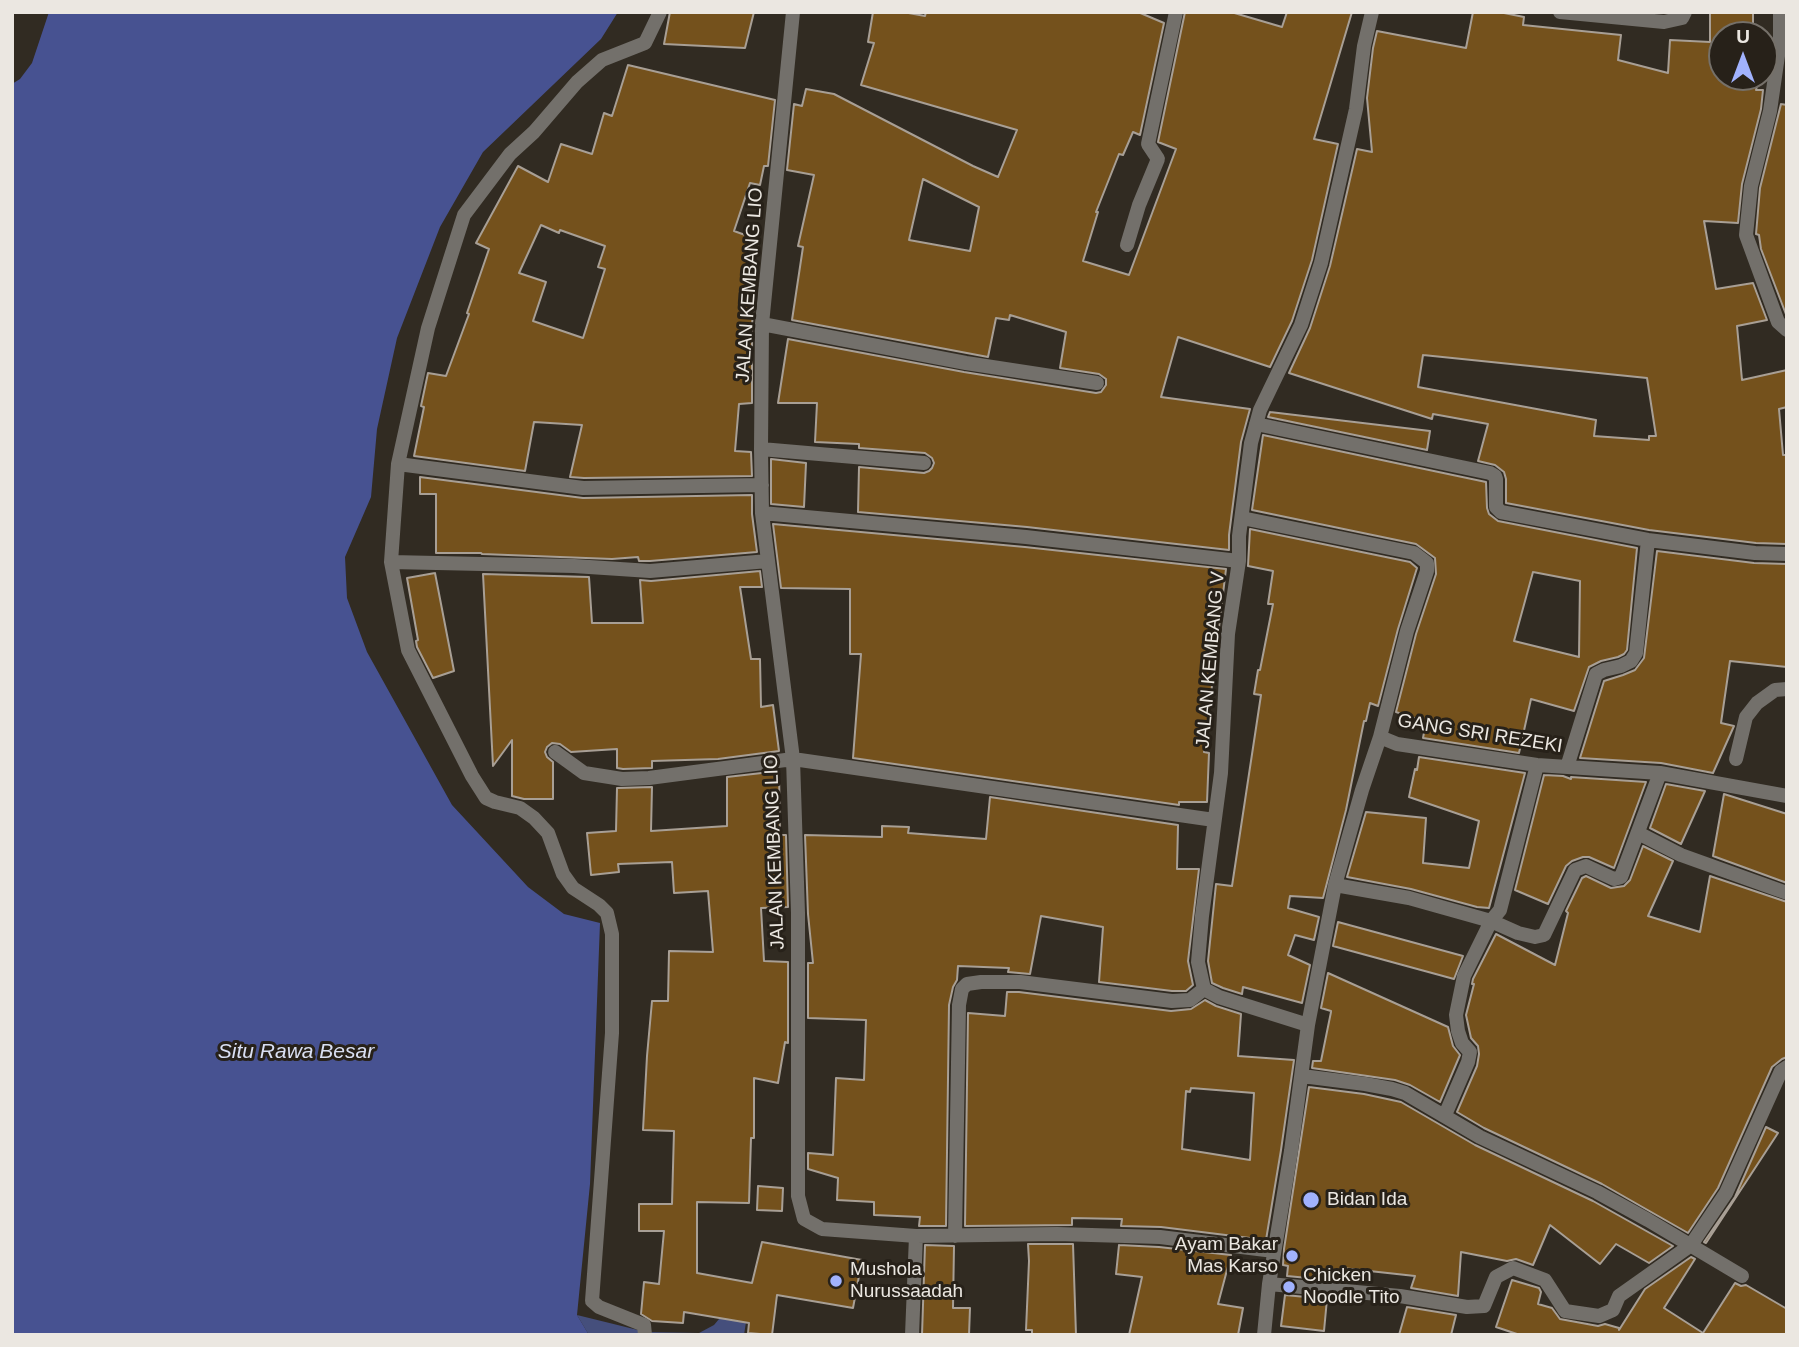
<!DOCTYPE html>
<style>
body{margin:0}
#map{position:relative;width:1799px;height:1347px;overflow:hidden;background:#312b22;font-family:Arial,sans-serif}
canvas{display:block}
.frame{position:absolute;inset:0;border:14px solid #ebe7e1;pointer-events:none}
.north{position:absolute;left:1708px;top:21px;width:70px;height:70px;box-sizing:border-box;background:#272119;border:2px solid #757069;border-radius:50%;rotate:0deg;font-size:19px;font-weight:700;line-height:28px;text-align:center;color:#ebe7e1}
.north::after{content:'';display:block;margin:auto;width:24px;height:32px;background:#a1b2fd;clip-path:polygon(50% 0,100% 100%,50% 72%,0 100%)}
</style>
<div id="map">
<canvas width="1799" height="1347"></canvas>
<div class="frame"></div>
<div class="north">U</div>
</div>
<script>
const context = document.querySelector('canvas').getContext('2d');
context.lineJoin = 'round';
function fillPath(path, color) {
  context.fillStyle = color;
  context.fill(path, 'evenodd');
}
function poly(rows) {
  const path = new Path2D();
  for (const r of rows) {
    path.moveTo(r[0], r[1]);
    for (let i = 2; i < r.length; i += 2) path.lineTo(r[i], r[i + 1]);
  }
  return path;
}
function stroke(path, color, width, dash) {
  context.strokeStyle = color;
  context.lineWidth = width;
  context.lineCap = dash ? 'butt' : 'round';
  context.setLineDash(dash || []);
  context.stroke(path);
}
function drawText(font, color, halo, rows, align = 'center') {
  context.font = font + ' Arial,sans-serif';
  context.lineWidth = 6;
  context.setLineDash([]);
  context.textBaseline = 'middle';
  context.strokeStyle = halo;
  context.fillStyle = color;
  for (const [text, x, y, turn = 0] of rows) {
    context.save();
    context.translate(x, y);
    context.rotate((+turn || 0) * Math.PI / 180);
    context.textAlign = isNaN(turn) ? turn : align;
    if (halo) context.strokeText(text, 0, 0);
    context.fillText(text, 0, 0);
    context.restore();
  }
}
const green = poly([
 [729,1307,748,1309,744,1335,589,1335,577,1315,646,1332,699,1333,714,1325]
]);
const water = poly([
 [49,12,618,12,601,39,483,152,440,227,397,338,377,429,371,497,345,557,347,598,367,652,452,805,528,887,564,914,600,923,590,1184,577,1315,589,1335,12,1335,12,84,20,79,32,63]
]);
const building = poly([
 [670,12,754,12,745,48,664,44,670,12],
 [873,12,903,12,925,16,926,12,1138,12,1164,23,1140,135,1133,132,1123,155,1119,154,1096,212,1098,212,1083,261,1129,275,1176,149,1158,142,1185,12,1231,12,1282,27,1287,12,1352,12,1314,139,1338,144,1312,260,1292,321,1270,367,1178,337,1161,397,1250,409,1241,442,1229,535,1229,550,1027,527,858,512,859,467,924,473,929,471,932,468,934,463,932,458,925,453,859,448,859,444,815,442,817,403,778,403,788,339,964,372,1096,393,1101,392,1106,385,1106,379,1099,374,1060,368,1066,332,1010,315,1009,320,996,318,988,357,792,320,803,247,798,246,814,175,787,170,794,104,802,106,806,89,834,94,973,166,998,177,1017,130,861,85,874,43,868,42,873,12],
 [923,179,979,207,970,251,909,240,923,179],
 [1473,12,1499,12,1524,17,1523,25,1621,35,1618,60,1668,73,1670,40,1710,42,1710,12,1753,12,1753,30,1763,30,1763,35,1722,35,1722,77,1759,77,1756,90,1763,90,1761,109,1742,184,1738,223,1704,221,1716,289,1753,283,1767,320,1737,326,1742,380,1787,370,1787,407,1779,409,1783,455,1787,455,1787,544,1756,543,1649,530,1506,503,1506,479,1504,472,1495,465,1478,461,1488,424,1433,414,1432,419,1289,373,1310,328,1330,266,1357,149,1372,152,1367,98,1373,48,1377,31,1466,48,1473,12],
 [1423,355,1647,378,1656,436,1649,436,1649,440,1594,436,1596,420,1418,387,1423,355],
 [628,65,775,100,768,166,764,166,760,185,750,183,734,231,759,240,751,265,755,294,752,324,752,403,739,404,735,451,751,452,752,476,584,478,570,477,582,425,534,422,525,471,414,456,424,407,421,406,428,373,446,376,469,314,467,313,489,249,476,243,518,166,548,182,561,144,592,154,604,113,612,116,628,65],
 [541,225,559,233,560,230,605,246,598,267,605,269,583,338,533,321,546,282,519,273,541,225],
 [1781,104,1787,105,1787,317,1761,249,1759,235,1756,234,1760,188,1781,104],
 [1270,412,1430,431,1427,450,1268,417,1270,412],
 [1263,435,1486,482,1487,508,1489,514,1498,521,1637,548,1627,650,1624,654,1618,657,1601,661,1589,667,1574,711,1531,699,1519,753,1423,738,1426,722,1396,712,1416,634,1436,574,1435,558,1416,544,1252,510,1263,435],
 [1533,572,1580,581,1579,657,1514,641,1533,572],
 [771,459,806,463,804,507,771,504,771,459],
 [420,477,583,498,752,495,752,514,757,552,650,561,639,561,638,557,612,559,482,554,481,553,436,553,436,494,420,494,420,477],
 [773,524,1025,547,1226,569,1204,752,1209,753,1207,802,1179,802,1179,805,853,758,861,654,850,654,850,589,781,588,773,524],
 [1250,529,1410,562,1417,568,1398,629,1378,706,1370,703,1366,721,1364,721,1346,810,1323,898,1290,896,1288,908,1319,917,1314,940,1295,935,1288,955,1310,965,1302,1003,1243,987,1242,994,1223,988,1212,983,1208,961,1216,884,1232,886,1261,695,1254,694,1258,670,1260,670,1273,604,1268,604,1273,571,1248,566,1250,529],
 [1657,551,1754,563,1787,564,1787,667,1730,661,1721,723,1734,726,1713,773,1661,763,1580,758,1604,681,1623,675,1635,670,1644,658,1657,551],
 [760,571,762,587,740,587,751,659,760,659,761,707,773,705,779,751,718,759,652,761,652,768,623,769,617,768,617,749,571,752,560,744,552,743,547,747,545,752,547,757,553,762,553,799,524,799,512,796,512,740,493,766,483,574,589,577,592,623,643,623,640,580,651,581,760,571],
 [435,573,454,671,433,678,417,647,416,641,418,640,407,578,435,573],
 [1419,757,1525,773,1489,908,1477,907,1411,889,1347,877,1366,812,1426,818,1423,863,1469,868,1479,821,1409,797,1415,769,1417,770,1419,757],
 [779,771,780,835,786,835,788,907,761,908,764,961,788,962,788,1043,785,1042,778,1083,754,1078,754,1138,751,1138,749,1203,697,1202,697,1273,752,1283,762,1242,862,1260,853,1308,777,1295,772,1335,748,1333,749,1323,684,1312,683,1323,652,1321,641,1314,644,1282,659,1284,664,1231,639,1231,639,1204,672,1204,674,1131,643,1130,647,1056,652,1001,668,1001,669,951,713,952,708,891,674,893,672,862,618,864,619,872,591,875,587,833,616,831,617,788,652,787,651,831,727,826,727,777,779,771],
 [1544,775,1563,776,1571,779,1571,777,1646,782,1614,868,1589,857,1583,857,1572,861,1566,866,1548,904,1515,890,1544,775],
 [1666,784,1705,791,1681,844,1650,828,1666,784],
 [1724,794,1787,814,1787,883,1713,856,1724,794],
 [990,797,1178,825,1177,869,1199,869,1188,961,1193,985,1186,991,1172,991,1099,982,1103,927,1041,916,1030,974,1008,972,1009,968,958,966,957,980,953,987,949,1005,946,1226,919,1226,920,1217,874,1215,874,1202,837,1200,838,1178,808,1169,808,1153,833,1155,836,1078,864,1080,866,1020,808,1018,808,963,813,963,808,914,805,835,882,837,882,826,909,827,908,833,986,839,990,797],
 [1643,846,1673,861,1648,916,1700,932,1710,876,1787,902,1787,1057,1782,1059,1772,1067,1718,1188,1688,1233,1602,1184,1484,1128,1457,1112,1477,1066,1479,1054,1478,1046,1471,1038,1466,1015,1474,984,1472,984,1473,979,1496,934,1555,965,1568,913,1566,911,1582,878,1586,876,1611,888,1624,886,1630,880,1643,846],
 [1338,922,1463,956,1454,979,1333,946,1338,922],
 [1328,973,1448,1027,1453,1046,1460,1055,1440,1102,1410,1085,1395,1080,1312,1068,1313,1061,1321,1061,1331,1012,1331,1011,1321,1008,1328,973],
 [1007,992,1019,992,1171,1011,1191,1009,1205,1000,1216,1006,1241,1014,1238,1056,1294,1060,1281,1150,1266,1240,1161,1227,1121,1226,1122,1219,1072,1218,1072,1225,965,1226,968,1013,1005,1016,1007,992],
 [1191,1088,1254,1093,1250,1160,1182,1149,1186,1091,1190,1092,1191,1088],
 [1309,1087,1364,1094,1401,1102,1475,1145,1593,1201,1673,1246,1649,1263,1616,1244,1600,1264,1550,1225,1533,1265,1516,1259,1507,1261,1461,1252,1458,1296,1411,1288,1415,1276,1342,1268,1339,1280,1329,1278,1329,1280,1287,1276,1288,1266,1283,1265,1284,1249,1309,1087],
 [1766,1127,1778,1133,1706,1243,1704,1242,1735,1197,1766,1127],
 [758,1186,783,1188,782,1211,757,1210,758,1186],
 [1028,1244,1073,1244,1076,1335,1032,1335,1032,1330,1026,1330,1029,1261,1028,1244],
 [925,1245,954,1246,953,1308,970,1308,969,1335,922,1335,925,1245],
 [1119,1245,1159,1247,1231,1255,1218,1304,1243,1308,1238,1335,1129,1335,1142,1277,1116,1274,1119,1245],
 [1691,1257,1695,1259,1664,1308,1703,1333,1735,1283,1741,1286,1746,1285,1787,1309,1787,1335,1520,1335,1496,1327,1512,1280,1539,1288,1541,1292,1538,1304,1552,1308,1560,1319,1598,1326,1605,1324,1619,1328,1619,1330,1645,1289,1691,1257],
 [1285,1295,1327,1299,1324,1331,1281,1326,1285,1295],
 [1407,1307,1456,1315,1451,1335,1399,1335,1407,1307]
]);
const minor = poly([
 [793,12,762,324,761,449,762,513,793,759,798,913,798,1196,804,1219,822,1229,916,1236,1057,1234,1160,1237,1274,1251],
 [1560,12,1664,22,1682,18,1685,12],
 [1780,12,1780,42,1770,111,1751,186,1746,235,1778,322,1787,330],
 [1127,245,1139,205,1158,159,1148,144,1176,12],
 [762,324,966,363,1097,383],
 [1256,424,1490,473,1495,476,1496,479,1496,507,1501,512,1648,540,1755,553,1787,554],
 [761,449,924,463],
 [398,464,583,488,762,485],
 [762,513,1026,537,1239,561],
 [1242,518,1414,553,1427,563,1427,571,1407,631,1380,737],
 [391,562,574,566,650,571,768,561],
 [555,752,584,773,622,779,649,778,793,759,1214,820],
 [1736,759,1746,717,1757,703,1775,690,1787,689],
 [1567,767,1596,674,1604,670,1621,666,1631,661,1636,653,1648,540],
 [1638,833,1681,855,1787,893],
 [1335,885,1409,898,1491,921,1500,910,1537,765],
 [1308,1025,1219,997,1204,989,1198,962,1202,916,1221,773,1228,634,1239,561,1239,536,1251,443,1260,410,1301,325,1321,263,1356,109,1364,46,1372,12],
 [1302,1076,1365,1084,1392,1089,1405,1093,1480,1137,1597,1192,1648,1220,1742,1276],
 [1445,1115,1468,1062,1470,1052,1462,1043,1458,1031,1456,1015,1464,976,1491,921,1518,933,1535,937,1544,935,1575,870,1586,866,1614,879,1621,877,1660,773],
 [955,1236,959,1005,962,989,967,984,981,982,1020,982,1172,1001,1190,1000,1204,989],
 [1269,1284,1400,1296,1467,1307,1484,1306,1496,1277,1513,1268,1545,1280,1565,1311,1599,1316,1613,1310,1619,1296,1691,1245,1726,1193,1781,1071,1787,1067],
 [645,1335,644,1325,599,1307,592,1301,612,1033,612,934,607,913,599,905,573,888,563,874,548,833,534,818,520,808,495,802,486,798,472,776,408,650,391,562,398,464,428,328,464,215,510,154,534,132,577,82,602,60,645,43,660,12],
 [912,1335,916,1236],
 [1264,1335,1269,1284,1291,1151,1308,1025,1335,885,1362,790,1380,737,1397,744,1537,765,1660,773,1787,796]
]);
const markers = [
 [1311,1200,9,"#a1b2fd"],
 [1292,1256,7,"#a1b2fd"],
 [836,1281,7,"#a1b2fd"],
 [1289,1287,7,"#a1b2fd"]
];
const streetNames = [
 ["JALAN KEMBANG LIO",750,285,-86],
 ["JALAN KEMBANG V",1211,660,-85],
 ["GANG SRI REZEKI",1480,734,9],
 ["JALAN KEMBANG LIO",775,852,-92]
];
const poiNames = [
 ["Bidan Ida",1327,1200],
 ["Ayam Bakar",1278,1245,"right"],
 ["Mas Karso",1278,1267,"right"],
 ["Mushola",850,1270],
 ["Nurussaadah",850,1292],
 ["Chicken",1303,1276],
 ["Noodle Tito",1303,1298]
];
const waterNames = [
 ["Situ Rawa Besar",296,1052]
];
fillPath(green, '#454f7c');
fillPath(water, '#475291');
fillPath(building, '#74511c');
stroke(building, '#a89f95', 2);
stroke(minor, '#73706b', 14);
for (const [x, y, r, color] of markers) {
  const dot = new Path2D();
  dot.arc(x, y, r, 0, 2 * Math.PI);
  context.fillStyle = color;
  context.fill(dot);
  stroke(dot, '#272119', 2.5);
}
drawText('19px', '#ebe7e1', '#272119', streetNames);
drawText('19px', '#ebe7e1', '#272119', poiNames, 'left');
drawText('italic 21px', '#d9dff2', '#272119', waterNames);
</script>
